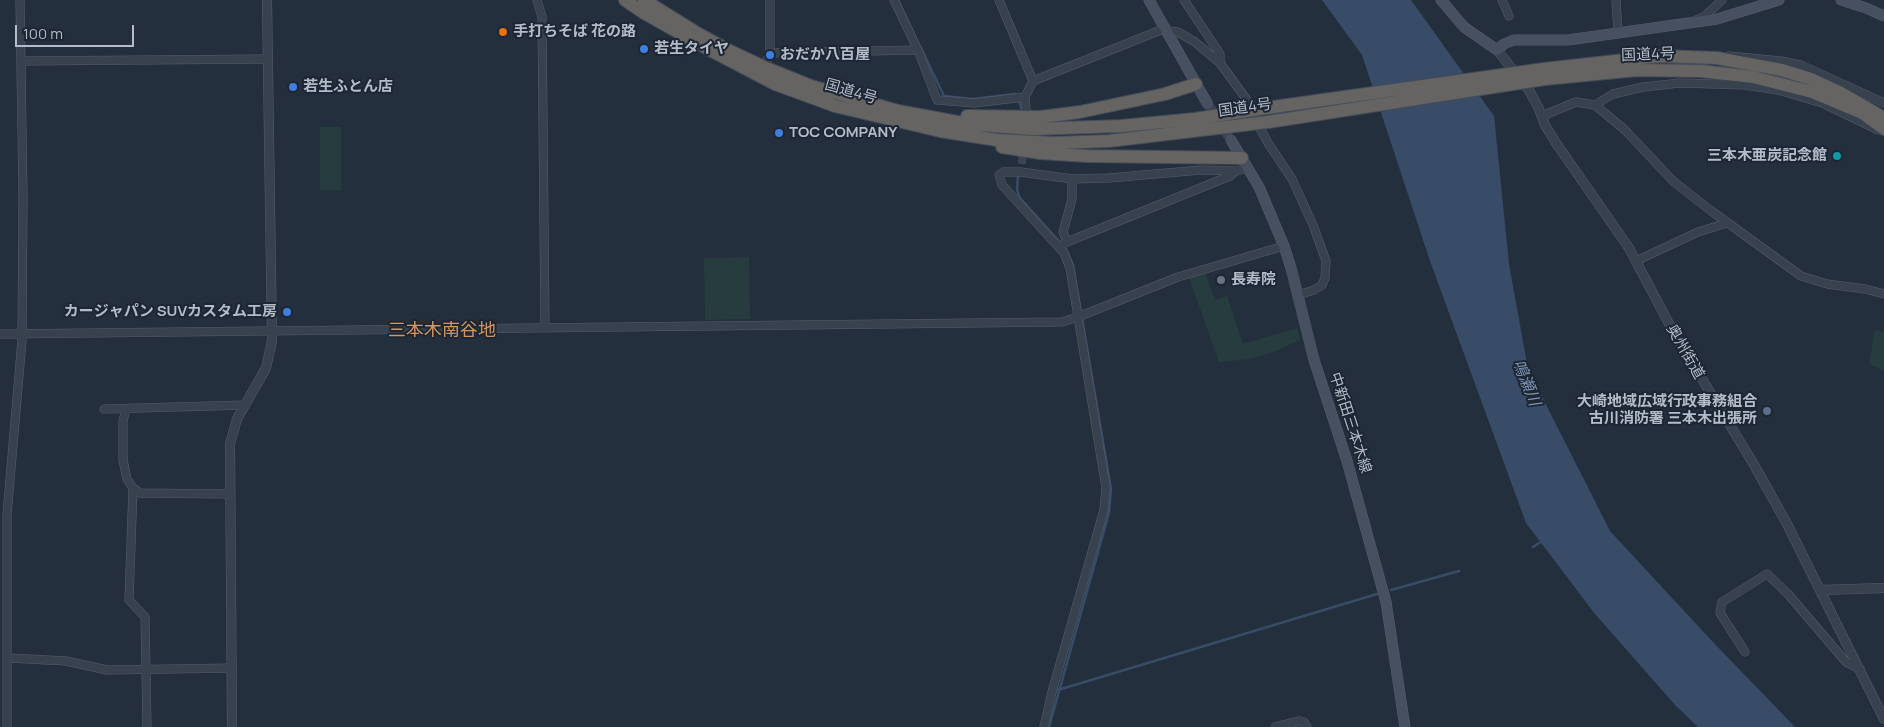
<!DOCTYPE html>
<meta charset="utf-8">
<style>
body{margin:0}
#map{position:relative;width:1884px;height:727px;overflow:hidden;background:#242f3e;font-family:Manrope,sans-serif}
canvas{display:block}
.scale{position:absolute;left:15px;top:25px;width:119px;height:22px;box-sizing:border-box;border:2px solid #b4bcc9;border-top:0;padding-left:6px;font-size:15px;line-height:18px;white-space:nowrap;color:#b4bcc9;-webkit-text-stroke:4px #1d2633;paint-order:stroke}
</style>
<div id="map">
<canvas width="1884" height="727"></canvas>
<div class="scale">100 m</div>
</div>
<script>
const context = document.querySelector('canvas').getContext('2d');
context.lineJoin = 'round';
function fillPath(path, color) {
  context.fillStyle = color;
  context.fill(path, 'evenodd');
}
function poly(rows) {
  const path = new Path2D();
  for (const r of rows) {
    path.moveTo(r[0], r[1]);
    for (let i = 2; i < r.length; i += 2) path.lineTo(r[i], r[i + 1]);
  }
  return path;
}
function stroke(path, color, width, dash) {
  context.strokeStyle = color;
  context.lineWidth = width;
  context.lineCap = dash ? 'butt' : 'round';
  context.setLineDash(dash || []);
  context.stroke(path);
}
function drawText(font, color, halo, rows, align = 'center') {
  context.font = font + ' Manrope,"Noto Sans JP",sans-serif';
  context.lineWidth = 4;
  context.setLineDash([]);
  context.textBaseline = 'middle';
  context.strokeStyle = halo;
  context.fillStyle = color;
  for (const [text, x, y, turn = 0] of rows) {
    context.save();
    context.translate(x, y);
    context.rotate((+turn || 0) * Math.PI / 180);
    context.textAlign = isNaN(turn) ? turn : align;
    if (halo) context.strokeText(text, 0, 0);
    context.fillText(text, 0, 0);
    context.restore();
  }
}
const green = poly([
 [320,127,341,127,341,190,320,190],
 [749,257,750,319,705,320,704,258],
 [1205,272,1215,300,1227,296,1243,344,1297,328,1300,340,1276,351,1251,359,1219,362,1189,278],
 [1875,330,1884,332,1884,371,1869,364]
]);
const water = poly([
 [1322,0,1411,0,1494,116,1509,264,1528,369,1610,531,1711,640,1795,727,1698,727,1676,706,1595,614,1526,523,1430,261,1362,55]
]);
const stream = poly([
 [898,0,914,34],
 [920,46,944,96,973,99,1015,94],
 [1019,101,1022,110],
 [1018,176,1017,190,1020,198,1066,249,1073,265,1111,489,1109,513,1049,727],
 [1533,547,1542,541],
 [1391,590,1459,571],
 [1058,690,1377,594]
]);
const minorTunnel = poly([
 [1022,164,1023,147]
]);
const secondaryTunnel = poly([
 [1207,103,1231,140]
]);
const minor = poly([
 [537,0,542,17,545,327],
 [894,0,918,50,937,100,974,103,1025,97,1033,81,999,0],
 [1184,0,1220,54,1220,63],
 [1502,0,1509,16],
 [1616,0,1618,33],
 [1696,20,1704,17,1722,0],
 [1168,31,1178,32,1195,42,1220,63,1247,100,1250,110],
 [770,53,918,50],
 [1729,56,1781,61,1801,65,1884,103],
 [21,61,268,59],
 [764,67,770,53,770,0],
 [1033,81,1166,28],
 [1025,97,1026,110],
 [1595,105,1613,94,1643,87,1680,83,1745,85,1778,90,1822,103,1878,130],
 [1542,116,1576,102,1595,105,1625,130,1673,181,1710,210,1801,276,1827,284,1865,289,1884,294],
 [1257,123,1268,143,1292,179,1313,225,1326,261,1325,278,1322,285,1314,290,1298,295],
 [1067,242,1063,232,1072,199,1072,179],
 [1059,247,1067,242,1230,176,1236,171],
 [1636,261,1698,232,1727,223],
 [0,334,1062,322,1078,317,1178,277,1284,246],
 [104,409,245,405],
 [126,409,123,421,123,460,127,479,133,488,140,493,230,494],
 [133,488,129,600,145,617,147,727],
 [1745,652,1720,613,1722,602,1767,574,1788,594,1846,662,1860,669],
 [8,658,66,661,107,670,232,668],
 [7,727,7,515,22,340,23,197,20,0],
 [1044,727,1052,692,1104,510,1106,488,1070,268,1064,253,1002,185,999,175,1003,172,1021,172,1072,179,1109,178,1201,170,1236,171,1248,168],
 [1275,727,1300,721,1304,722,1307,727]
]);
const tertiary = poly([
 [1497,50,1529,90,1539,109,1545,125,1556,143,1629,248,1674,333,1753,463,1786,522,1884,719],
 [1821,590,1884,588],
 [232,727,230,444,237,419,266,368,272,341,267,0]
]);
const secondary = poly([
 [1149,0,1207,103],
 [1441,0,1464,27,1497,50,1504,44,1514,40,1568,40,1717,19,1779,0],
 [1841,0,1866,8,1884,16],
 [1231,140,1259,187,1284,246,1291,268,1314,360,1347,461,1386,602,1405,727]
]);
const trunk = poly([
 [625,0,644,13,708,49,775,84,835,106,940,131,997,140,1054,143,1109,141,1268,122],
 [644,0,697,33,730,51,764,67,811,86,898,111,968,124,1032,129,1121,126,1195,119,1259,109],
 [1544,69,1660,56,1717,58,1782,70,1811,79,1841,93,1884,118],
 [1545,79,1637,70,1701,71,1753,77,1812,92,1862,113,1884,129],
 [967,116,1041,117,1080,112,1165,94,1196,84],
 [1002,147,1040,153,1087,156,1242,158]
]);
const trunkBridge = poly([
 [1259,109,1544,69],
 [1268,122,1545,79]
]);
const markers = [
 [503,32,5,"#e8710a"],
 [644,49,5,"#3f7fe0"],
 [770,55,5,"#3f7fe0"],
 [293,87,5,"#3f7fe0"],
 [779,133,5,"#3f7fe0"],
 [1837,156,5,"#0f9aa8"],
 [1221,280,5,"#6b7280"],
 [287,312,5,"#3f7fe0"],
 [1767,411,5,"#5c6f8a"]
];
const poiNames = [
 ["手打ちそば 花の路",513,32],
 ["若生タイヤ",654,49],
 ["おだか八百屋",780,55],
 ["若生ふとん店",303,87],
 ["TOC COMPANY",789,133],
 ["三本木亜炭記念館",1827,156,"right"],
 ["長寿院",1231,280],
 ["カージャパン SUVカスタム工房",277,312,"right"],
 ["大崎地域広域行政事務組合",1757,402,"right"],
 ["古川消防署 三本木出張所",1757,419,"right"]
];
const streetNames = [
 ["国道4号",1648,55,-2],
 ["国道4号",851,92,16],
 ["国道4号",1245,108,-8],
 ["奥州街道",1685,352,60],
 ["中新田三本木線",1350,423,72]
];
const waterNames = [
 ["鳴瀬川",1526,383,68]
];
const quarterNames = [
 ["三本木南谷地",442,331]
];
fillPath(green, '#263c3f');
fillPath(water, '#394c67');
stroke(stream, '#394c67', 2.5);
stroke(minorTunnel, '#3a4453', 8, [8, 4]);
stroke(secondaryTunnel, '#3a4453', 10, [10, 5]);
stroke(minor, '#565f6c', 9);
stroke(tertiary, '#565f6c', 10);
stroke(secondary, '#565f6c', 11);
stroke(trunk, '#434c59', 14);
stroke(minor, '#38414e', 8);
stroke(tertiary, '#38414e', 9);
stroke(secondary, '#465061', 10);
stroke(trunk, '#656462', 12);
stroke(trunkBridge, '#434c59', 14, []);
stroke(trunkBridge, '#656462', 12);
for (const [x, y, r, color] of markers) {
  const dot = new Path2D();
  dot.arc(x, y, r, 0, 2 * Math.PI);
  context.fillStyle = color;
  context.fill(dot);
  stroke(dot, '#1d2633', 2);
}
drawText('bold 15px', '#b4bcc9', '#1d2633', poiNames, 'left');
drawText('15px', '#b4bcc9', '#1d2633', streetNames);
drawText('italic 16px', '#7c92b1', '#1d2633', waterNames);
drawText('18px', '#d59563', '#1d2633', quarterNames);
</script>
